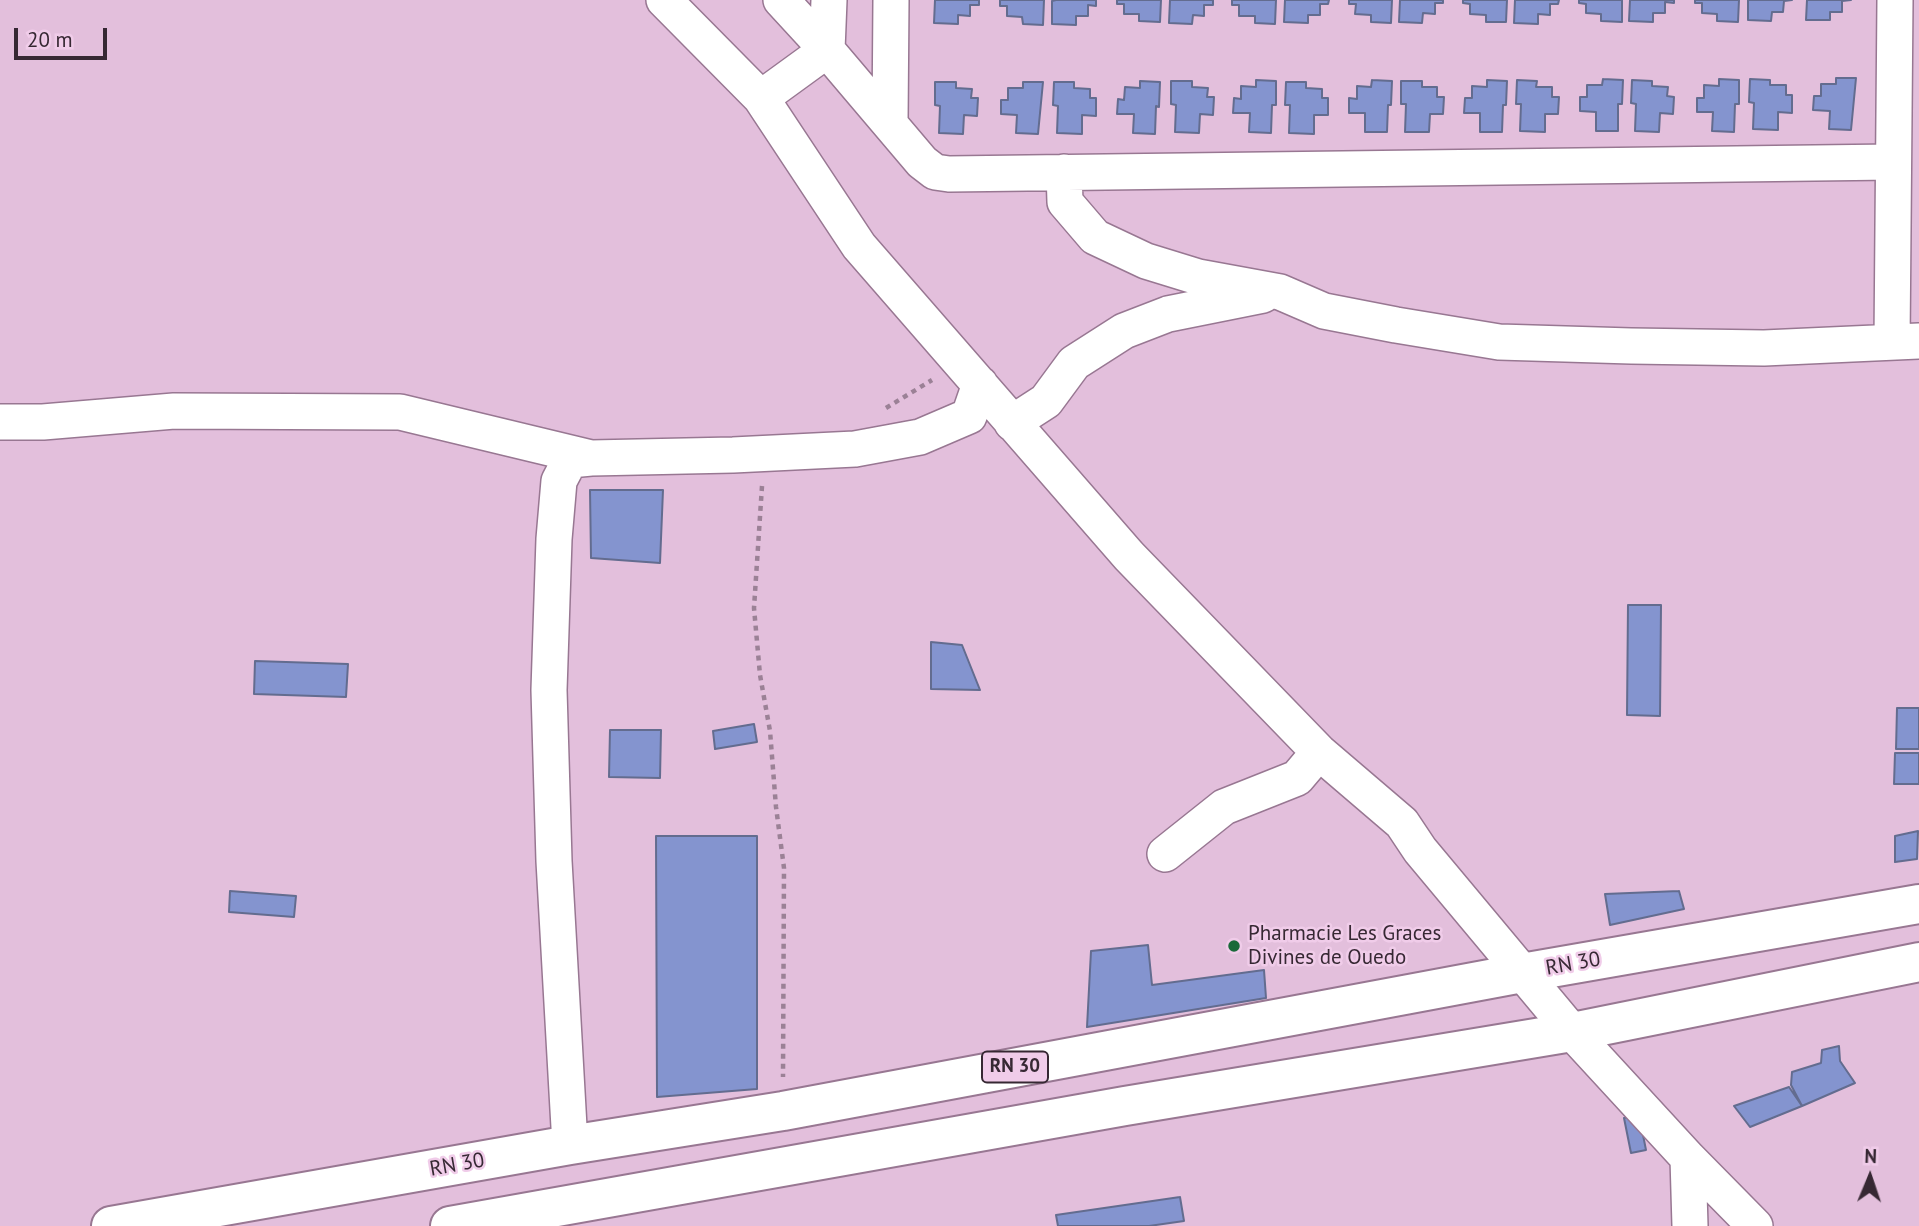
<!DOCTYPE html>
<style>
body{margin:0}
#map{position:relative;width:1919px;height:1226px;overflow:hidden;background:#e3bfdc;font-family:"PT Sans",sans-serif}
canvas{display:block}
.north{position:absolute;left:1835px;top:1142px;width:70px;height:70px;-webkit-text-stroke:5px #f0cce9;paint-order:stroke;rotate:2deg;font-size:19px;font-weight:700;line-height:28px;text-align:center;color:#362833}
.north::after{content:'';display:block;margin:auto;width:24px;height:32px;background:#362833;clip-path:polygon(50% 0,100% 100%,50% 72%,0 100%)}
.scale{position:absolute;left:14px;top:28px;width:93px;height:32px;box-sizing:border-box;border:4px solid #362833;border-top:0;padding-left:9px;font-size:21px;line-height:24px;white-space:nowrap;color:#362833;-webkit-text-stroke:5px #f0cce9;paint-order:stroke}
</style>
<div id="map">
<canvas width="1919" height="1226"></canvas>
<div class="north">N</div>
<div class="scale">20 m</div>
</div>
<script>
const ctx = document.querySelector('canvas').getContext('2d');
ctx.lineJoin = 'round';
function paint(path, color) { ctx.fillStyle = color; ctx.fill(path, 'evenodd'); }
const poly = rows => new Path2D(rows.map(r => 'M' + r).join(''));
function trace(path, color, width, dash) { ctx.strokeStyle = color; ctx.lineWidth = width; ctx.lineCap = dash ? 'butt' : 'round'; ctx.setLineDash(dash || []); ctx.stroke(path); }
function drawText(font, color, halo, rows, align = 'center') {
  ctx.font = font + ' "PT Sans",sans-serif'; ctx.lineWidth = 5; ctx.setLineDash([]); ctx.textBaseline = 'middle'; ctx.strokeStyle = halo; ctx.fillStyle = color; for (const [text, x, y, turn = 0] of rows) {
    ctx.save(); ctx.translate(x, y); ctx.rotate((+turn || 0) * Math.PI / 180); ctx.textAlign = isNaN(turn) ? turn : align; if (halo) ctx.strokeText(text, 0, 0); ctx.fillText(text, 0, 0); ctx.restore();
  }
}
const building = poly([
 [935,0,979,0,979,5,970,5,970,16,958,15,958,24,934,23,935,0],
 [1000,0,1044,0,1043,25,1023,24,1022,17,1007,16,1007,6,1000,6,1000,0],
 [1056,0,1096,0,1096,6,1088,5,1088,16,1076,16,1076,25,1052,24,1052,1,1056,0],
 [1117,0,1161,0,1160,22,1139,21,1139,14,1124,14,1124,4,1117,4,1117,0],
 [1170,0,1213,0,1213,5,1204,5,1204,16,1193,15,1192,24,1169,23,1170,0],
 [1232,0,1276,0,1275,24,1255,23,1255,16,1239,16,1239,5,1232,5,1232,0],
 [1285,0,1329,0,1328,4,1320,4,1320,15,1308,15,1308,23,1284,22,1285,0],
 [1349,0,1392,0,1391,23,1371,22,1371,15,1355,14,1356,4,1349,4,1349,0],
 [1400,0,1443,0,1443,3,1435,3,1435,14,1423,13,1422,23,1399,22,1400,0],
 [1463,0,1507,0,1506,22,1486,22,1486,15,1470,14,1470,4,1463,3,1463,0],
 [1515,0,1559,0,1558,4,1550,4,1550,15,1538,14,1538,24,1514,23,1515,0],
 [1579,0,1622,0,1622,22,1601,21,1601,14,1586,13,1586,4,1579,3,1579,0],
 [1630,0,1674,0,1674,3,1665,2,1665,13,1653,13,1653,22,1629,21,1630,0],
 [1695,0,1739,0,1738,22,1717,21,1717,14,1702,13,1702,3,1695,3,1695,0],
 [1748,0,1792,0,1784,1,1783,12,1772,12,1771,21,1748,20,1748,0],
 [1807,0,1851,0,1842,1,1842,12,1830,12,1830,20,1806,20,1807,0],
 [1836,78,1856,78,1851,130,1829,129,1830,111,1813,110,1814,96,1821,96,1821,84,1836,84,1836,78],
 [1603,79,1623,80,1622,104,1618,104,1618,131,1596,131,1596,112,1580,111,1580,97,1587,97,1587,85,1602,85,1603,79],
 [1719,79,1739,80,1739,104,1735,104,1734,132,1712,131,1713,112,1697,112,1697,98,1704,98,1704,85,1719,86,1719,79],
 [1750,79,1770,80,1770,85,1786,85,1786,95,1792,95,1792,113,1778,112,1778,130,1753,129,1754,103,1749,102,1750,79],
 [1256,80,1276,81,1276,105,1272,105,1271,133,1249,132,1250,113,1233,113,1234,98,1241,99,1241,86,1256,87,1256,80],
 [1372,80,1392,81,1391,105,1388,105,1387,132,1365,132,1365,113,1349,113,1349,98,1357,99,1357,86,1371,87,1372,80],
 [1487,80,1507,81,1506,105,1503,105,1502,132,1480,132,1480,113,1464,113,1465,98,1472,98,1472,86,1487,87,1487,80],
 [1517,80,1537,81,1536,87,1552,87,1552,97,1559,97,1558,114,1545,114,1545,132,1520,131,1521,104,1516,104,1517,80],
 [1632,80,1652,81,1652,86,1668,87,1667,96,1674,97,1673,114,1660,113,1659,132,1635,131,1636,104,1631,103,1632,80],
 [1140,81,1160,82,1159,107,1156,106,1155,134,1133,133,1134,114,1117,114,1118,99,1124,100,1125,87,1140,88,1140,81],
 [1171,81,1192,81,1192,87,1208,88,1207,97,1214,97,1213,115,1200,114,1199,133,1175,132,1176,105,1171,104,1171,81],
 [1401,81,1422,81,1422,87,1437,87,1437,97,1444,97,1443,114,1430,114,1429,132,1405,132,1406,104,1401,104,1401,81],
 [935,82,956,82,956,88,972,89,971,98,978,98,977,116,964,115,963,134,939,133,940,106,935,105,935,82],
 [1023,82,1043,82,1038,134,1016,133,1017,115,1001,114,1001,100,1008,100,1008,88,1023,88,1023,82],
 [1054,82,1074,82,1074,88,1090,89,1090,98,1096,98,1096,116,1082,115,1082,134,1057,133,1058,106,1053,105,1054,82],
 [1286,82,1306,82,1306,88,1322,89,1322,98,1328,98,1328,115,1314,115,1314,134,1289,133,1290,105,1285,105,1286,82],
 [590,490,663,490,660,563,591,558,590,490],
 [1628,605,1661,605,1660,716,1627,715,1628,605],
 [931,642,962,645,980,690,931,689,931,642],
 [255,661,348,664,346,697,254,694,255,661],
 [1897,708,1919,708,1919,749,1896,749,1897,708],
 [754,724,757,742,715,749,713,731,754,724],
 [610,730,661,730,660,778,609,777,610,730],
 [1895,753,1919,753,1919,784,1894,784,1895,753],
 [1918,831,1917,859,1895,862,1895,836,1918,831],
 [656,836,757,836,757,1089,657,1097,656,836],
 [230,891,296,896,294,917,229,912,230,891],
 [1679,891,1684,909,1610,925,1605,894,1679,891],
 [1148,945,1152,985,1264,970,1266,998,1087,1027,1091,951,1148,945],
 [1839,1046,1840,1061,1855,1083,1802,1106,1791,1085,1792,1072,1821,1063,1822,1050,1839,1046],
 [1789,1087,1802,1106,1750,1127,1734,1106,1789,1087],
 [1639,1115,1646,1150,1631,1153,1624,1118,1639,1115],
 [1180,1197,1184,1221,1149,1226,1058,1226,1056,1215,1180,1197]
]);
paint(building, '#8494cf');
trace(building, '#636c8f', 2);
const minor = poly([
 [664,0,761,98,859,246,1129,556,1319,752,1402,823,1420,850,1572,1032,1688,1158,1690,1226],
 [781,0,827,50,922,162,935,172,949,174,1893,162],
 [761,98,827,50,829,0],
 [890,122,891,0],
 [1064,172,1065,202,1095,237,1146,261,1198,277,1280,292,1324,311,1396,325,1499,342,1631,346,1764,348,1919,341],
 [1892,342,1895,0],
 [0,422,43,422,174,411,400,412,591,458,733,455,855,449,920,437,969,416,980,384],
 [1012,423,1046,401,1074,363,1124,331,1168,314,1263,295],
 [1165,854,1224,807,1297,778,1319,752],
 [570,1145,554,861,549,690,554,539,559,481,570,460,591,458],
 [1688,1158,1755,1226]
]);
const major = poly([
 [111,1226,570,1145,783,1111,1522,973,1919,904],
 [450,1226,1125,1106,1572,1032,1919,962]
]);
trace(minor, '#987792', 38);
trace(major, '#987792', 42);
trace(poly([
 [886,408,932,380],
 [762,486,754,608,760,675,770,731,776,807,784,868,783,1077]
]), '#9b8196', 4.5, [5, 5]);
trace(minor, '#fff', 35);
trace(major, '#fff', 38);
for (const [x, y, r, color] of [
 [1234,946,7,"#196939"]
]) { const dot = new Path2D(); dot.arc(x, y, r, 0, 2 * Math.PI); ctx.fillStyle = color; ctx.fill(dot); trace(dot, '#f0cce9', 2.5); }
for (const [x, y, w] of [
 [1015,1067,66]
]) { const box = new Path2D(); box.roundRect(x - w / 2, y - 15.5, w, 31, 5); ctx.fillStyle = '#f0cce9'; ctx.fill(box); trace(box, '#362833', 2); }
drawText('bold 19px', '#362833', null, [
 ["RN 30",1015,1067]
]);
drawText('21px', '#362833', '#f0cce9', [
 ["Pharmacie Les Graces",1248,934],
 ["Divines de Ouedo",1248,958]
], 'left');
drawText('21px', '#362833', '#f0cce9', [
 ["RN 30",1573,964,-10],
 ["RN 30",457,1165,-10]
]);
</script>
